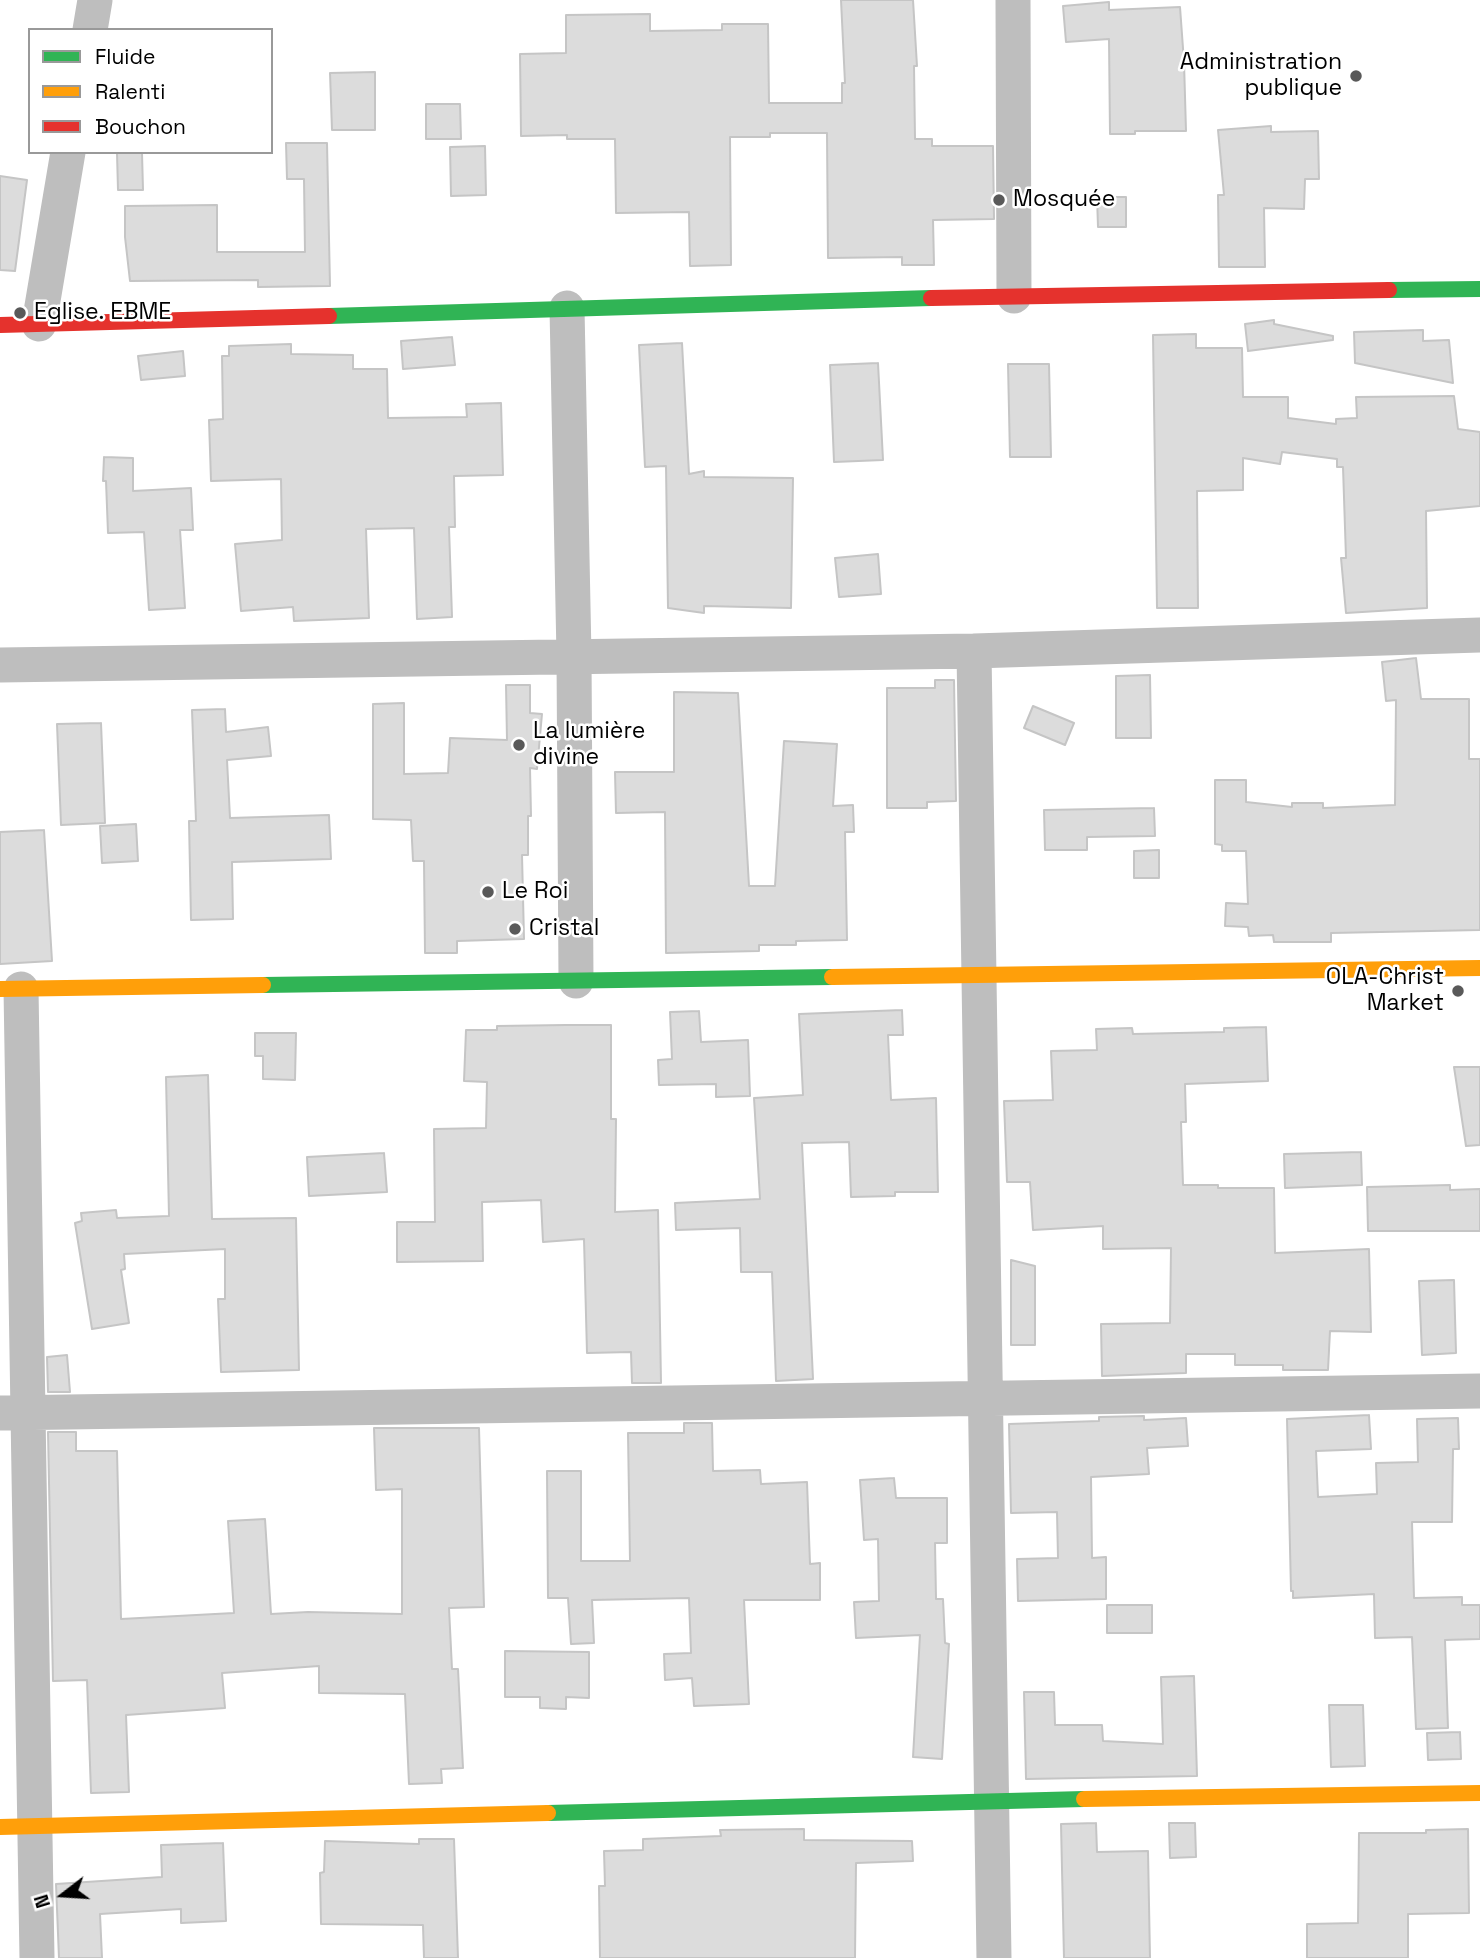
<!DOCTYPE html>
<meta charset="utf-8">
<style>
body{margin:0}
#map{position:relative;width:1480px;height:1958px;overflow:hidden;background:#fff;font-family:"Space Grotesk",sans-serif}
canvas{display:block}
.legend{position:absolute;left:28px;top:28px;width:245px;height:126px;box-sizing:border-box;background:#fff;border:2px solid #999;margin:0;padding:9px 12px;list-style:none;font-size:21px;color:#000}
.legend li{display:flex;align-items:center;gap:14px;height:35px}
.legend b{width:35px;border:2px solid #999}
.north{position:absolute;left:28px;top:1860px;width:70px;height:70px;-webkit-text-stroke:5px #fff;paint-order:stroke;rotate:253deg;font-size:19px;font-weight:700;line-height:28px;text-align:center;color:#000}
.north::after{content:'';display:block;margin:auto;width:24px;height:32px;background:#000;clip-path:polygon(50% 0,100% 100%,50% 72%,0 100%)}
</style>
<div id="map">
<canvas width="1480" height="1958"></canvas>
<ul class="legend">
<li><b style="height:9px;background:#30b455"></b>Fluide</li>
<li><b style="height:9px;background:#ff9f0a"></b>Ralenti</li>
<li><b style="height:9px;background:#e5322d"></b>Bouchon</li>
</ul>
<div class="north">N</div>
</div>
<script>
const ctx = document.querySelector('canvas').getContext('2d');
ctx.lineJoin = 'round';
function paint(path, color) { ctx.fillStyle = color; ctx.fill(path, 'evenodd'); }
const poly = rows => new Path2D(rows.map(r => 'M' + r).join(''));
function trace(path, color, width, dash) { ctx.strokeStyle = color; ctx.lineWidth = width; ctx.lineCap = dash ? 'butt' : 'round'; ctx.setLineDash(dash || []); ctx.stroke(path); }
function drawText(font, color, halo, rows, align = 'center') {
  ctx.font = font + ' "Space Grotesk",sans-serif'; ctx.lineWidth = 5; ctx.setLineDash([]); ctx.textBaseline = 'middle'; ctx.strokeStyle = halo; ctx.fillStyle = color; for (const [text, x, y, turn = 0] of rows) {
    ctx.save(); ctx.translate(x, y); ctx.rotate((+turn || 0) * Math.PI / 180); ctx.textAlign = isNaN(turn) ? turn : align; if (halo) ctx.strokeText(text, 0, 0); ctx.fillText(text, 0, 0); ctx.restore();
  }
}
const building = poly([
 [841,0,913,0,917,66,914,66,915,139,932,139,932,146,993,146,994,219,933,220,934,265,902,265,902,257,828,258,827,133,770,133,770,137,730,137,731,265,690,266,689,212,616,213,615,139,567,139,567,135,521,136,520,54,566,53,566,15,650,14,650,31,722,30,722,24,768,24,769,103,842,103,842,83,845,83,841,0],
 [1109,2,1109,10,1180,7,1184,62,1186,131,1135,131,1135,134,1110,134,1109,39,1066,42,1063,6,1109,2],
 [375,72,375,130,332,130,330,73,375,72],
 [426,104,460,104,461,139,426,139,426,104],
 [1271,126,1271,132,1318,131,1319,179,1305,179,1304,209,1264,208,1265,267,1219,267,1218,195,1224,195,1218,130,1271,126],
 [286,143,327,143,330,286,258,287,258,280,130,281,125,237,125,206,217,205,217,252,305,252,304,179,287,179,286,143],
 [485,146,486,195,451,196,450,147,485,146],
 [117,153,142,153,143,190,118,190,117,153],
 [0,176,27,180,15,271,0,270,0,176],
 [1097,197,1126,197,1126,227,1098,227,1097,197],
 [1274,320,1274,324,1333,336,1333,340,1248,351,1245,324,1274,320],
 [1423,330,1423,341,1449,340,1453,383,1355,363,1354,332,1423,330],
 [1196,334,1196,348,1242,348,1243,397,1288,397,1288,418,1336,424,1336,419,1357,418,1356,397,1454,396,1458,429,1480,432,1480,506,1426,511,1427,608,1346,613,1341,558,1346,558,1343,467,1337,467,1337,459,1282,452,1280,464,1243,458,1243,490,1197,491,1198,608,1157,608,1153,335,1196,334],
 [452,337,455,365,403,369,401,341,452,337],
 [682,343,689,474,704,471,704,477,793,478,791,608,704,606,704,613,668,608,666,466,645,467,639,345,682,343],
 [291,344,291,354,353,355,353,369,387,369,388,418,467,417,466,404,501,403,503,475,454,476,455,527,449,527,452,617,417,619,414,528,366,529,369,618,294,621,293,607,241,611,235,544,282,540,281,479,211,481,209,420,223,419,222,356,229,356,229,346,291,344],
 [183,351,185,376,141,380,138,356,183,351],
 [878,363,883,460,834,462,830,365,878,363],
 [1008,364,1049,364,1051,457,1010,457,1008,364],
 [104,457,133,458,133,491,191,488,193,530,180,530,185,608,149,610,144,532,108,533,106,481,103,481,104,457],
 [878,554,881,594,839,597,835,558,878,554],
 [1416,658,1421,699,1469,699,1469,759,1480,759,1480,930,1331,933,1331,942,1274,942,1273,935,1249,936,1248,927,1225,926,1226,903,1248,904,1246,851,1222,851,1222,845,1215,844,1215,780,1246,780,1246,802,1292,807,1292,803,1323,803,1323,808,1395,805,1396,700,1386,701,1382,662,1416,658],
 [1150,675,1151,738,1116,738,1116,676,1150,675],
 [935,680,954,680,956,801,927,802,927,808,887,808,887,688,935,688,935,680],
 [506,685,530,685,530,713,542,714,537,769,530,768,531,816,528,816,528,855,522,855,524,939,457,941,457,953,425,953,424,861,413,861,411,820,373,819,373,704,404,703,404,774,448,773,450,738,507,740,506,685],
 [674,692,738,693,749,886,775,886,784,741,837,744,833,806,853,805,854,832,845,832,847,940,796,941,796,945,759,945,759,951,666,953,665,812,616,813,615,772,674,772,674,692],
 [1033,706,1074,723,1065,745,1024,728,1033,706],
 [225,709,226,732,268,727,271,756,227,760,230,818,329,815,331,859,232,862,233,919,191,920,189,821,196,821,192,710,225,709],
 [101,723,105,823,61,825,57,724,101,723],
 [1154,808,1155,836,1087,837,1087,850,1045,850,1044,810,1154,808],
 [136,824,138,861,102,863,100,826,136,824],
 [44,830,52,961,0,964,0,832,44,830],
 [1159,850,1159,878,1134,878,1134,851,1159,850],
 [902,1010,903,1035,888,1035,891,1100,936,1098,938,1192,895,1192,895,1196,851,1197,849,1142,802,1143,813,1379,776,1381,772,1272,741,1272,740,1228,676,1230,675,1203,760,1199,754,1098,803,1095,799,1014,902,1010],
 [699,1011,701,1042,748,1040,750,1096,716,1097,716,1084,659,1085,658,1060,672,1059,670,1012,699,1011],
 [566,1025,611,1025,611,1119,616,1119,615,1212,658,1210,661,1383,632,1383,631,1352,587,1353,584,1239,543,1242,541,1200,482,1202,483,1261,397,1262,397,1222,435,1222,434,1129,486,1128,487,1082,464,1081,466,1030,497,1030,497,1026,566,1025],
 [1266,1027,1268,1081,1185,1084,1186,1122,1181,1122,1183,1185,1218,1185,1218,1188,1274,1188,1275,1253,1369,1249,1371,1332,1330,1331,1328,1370,1283,1370,1283,1365,1235,1365,1235,1354,1186,1354,1186,1373,1102,1376,1101,1324,1170,1323,1171,1248,1103,1249,1103,1226,1033,1230,1030,1182,1007,1182,1004,1101,1053,1100,1051,1051,1097,1050,1096,1029,1132,1028,1133,1034,1224,1032,1224,1028,1266,1027],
 [255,1033,296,1033,295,1080,263,1079,263,1056,255,1056,255,1033],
 [1454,1067,1480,1067,1480,1145,1466,1146,1454,1067],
 [208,1075,212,1219,296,1218,299,1370,221,1372,218,1299,225,1299,225,1249,124,1254,125,1269,121,1270,129,1323,92,1329,75,1223,82,1221,81,1213,116,1210,117,1218,169,1216,166,1077,208,1075],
 [1361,1152,1362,1185,1285,1188,1284,1154,1361,1152],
 [384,1153,387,1192,309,1196,307,1157,384,1153],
 [1450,1185,1450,1190,1480,1189,1480,1231,1368,1231,1367,1187,1450,1185],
 [1011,1260,1035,1266,1035,1345,1011,1345,1011,1260],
 [1454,1280,1456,1353,1422,1355,1419,1281,1454,1280],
 [67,1355,70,1392,48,1392,47,1357,67,1355],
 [1369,1415,1371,1449,1316,1451,1318,1497,1377,1494,1376,1463,1418,1462,1417,1419,1458,1418,1459,1449,1453,1449,1452,1522,1412,1522,1414,1598,1462,1597,1462,1605,1480,1605,1480,1639,1445,1640,1448,1728,1416,1729,1412,1637,1375,1638,1374,1594,1293,1598,1293,1591,1291,1591,1287,1419,1369,1415],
 [1144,1416,1144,1420,1186,1418,1188,1446,1147,1448,1149,1474,1091,1477,1092,1558,1106,1557,1106,1599,1018,1601,1017,1559,1058,1558,1057,1512,1011,1513,1009,1424,1099,1421,1099,1417,1144,1416],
 [684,1423,712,1423,713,1471,760,1470,761,1484,807,1482,810,1564,820,1563,820,1600,744,1600,749,1704,694,1706,692,1678,665,1680,664,1654,691,1653,689,1598,592,1600,594,1643,571,1644,568,1598,548,1598,547,1471,581,1471,581,1561,630,1561,628,1433,684,1433,684,1423],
 [374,1428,479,1428,484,1607,449,1608,452,1669,458,1669,463,1768,441,1769,442,1783,409,1784,405,1694,319,1693,319,1666,222,1673,225,1708,126,1715,129,1792,91,1793,87,1680,53,1681,48,1432,76,1432,76,1451,117,1451,121,1619,234,1613,228,1521,265,1519,271,1614,308,1612,402,1614,402,1489,376,1490,374,1428],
 [894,1478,896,1498,947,1498,947,1543,935,1543,936,1599,943,1599,945,1643,949,1644,942,1759,913,1757,920,1635,856,1638,854,1602,879,1601,878,1539,864,1540,860,1480,894,1478],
 [1107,1605,1152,1605,1152,1633,1107,1633,1107,1605],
 [505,1651,589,1652,589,1698,566,1697,566,1709,540,1708,540,1697,505,1697,505,1651],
 [1194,1676,1197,1776,1026,1779,1024,1692,1054,1692,1055,1725,1102,1725,1103,1741,1163,1744,1161,1677,1194,1676],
 [1329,1705,1363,1705,1365,1766,1331,1767,1329,1705],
 [1460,1732,1461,1759,1428,1760,1427,1733,1460,1732],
 [1096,1823,1097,1852,1148,1851,1150,1958,1064,1958,1061,1824,1096,1823],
 [1169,1823,1195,1823,1196,1857,1170,1858,1169,1823],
 [804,1829,804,1840,912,1841,913,1861,856,1863,855,1958,600,1958,599,1886,605,1886,604,1851,643,1850,643,1839,721,1836,720,1830,804,1829],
 [1468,1829,1469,1913,1408,1914,1408,1958,1307,1958,1307,1924,1358,1923,1359,1833,1426,1833,1426,1830,1468,1829],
 [419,1839,454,1839,458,1958,424,1958,423,1925,321,1924,320,1873,324,1872,325,1841,419,1844,419,1839],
 [223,1843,226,1921,181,1923,181,1909,100,1914,102,1958,59,1958,56,1884,162,1877,161,1845,223,1843]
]);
paint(building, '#dcdcdc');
trace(building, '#c5c5c5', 2);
trace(poly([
 [1013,0,1014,296],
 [90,30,95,0],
 [567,308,574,656,576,981],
 [39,324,68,152],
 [974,651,994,1958],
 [0,665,974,651,1480,635],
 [21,989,37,1958],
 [0,1413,1480,1391]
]), '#bebebe', 35);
trace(poly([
 [1389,290,1480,289],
 [329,316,931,298],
 [263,985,832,977],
 [548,1813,1084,1799]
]), '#30b455', 16);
trace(poly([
 [832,977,1480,968],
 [0,989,263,985],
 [1084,1799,1480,1793],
 [0,1827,548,1813]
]), '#ff9f0a', 16);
trace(poly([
 [931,298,1389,290],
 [0,325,329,316]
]), '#e5322d', 16);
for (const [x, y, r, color] of [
 [1356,76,7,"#595959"],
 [999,200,7,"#595959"],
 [20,313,7,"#595959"],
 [519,745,7,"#595959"],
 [488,892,7,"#595959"],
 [515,929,7,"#595959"],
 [1458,991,7,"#595959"]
]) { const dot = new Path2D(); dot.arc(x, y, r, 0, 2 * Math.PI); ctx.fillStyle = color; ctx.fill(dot); trace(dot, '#fff', 2.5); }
drawText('23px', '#000', '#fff', [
 ["Administration",1342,63,"right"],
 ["publique",1342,89,"right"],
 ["Mosquée",1013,200],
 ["Eglise. EBME",34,313],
 ["La lumière",533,732],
 ["divine",533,758],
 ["Le Roi",502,892],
 ["Cristal",529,929],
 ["OLA-Christ",1444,978,"right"],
 ["Market",1444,1004,"right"]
], 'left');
</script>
